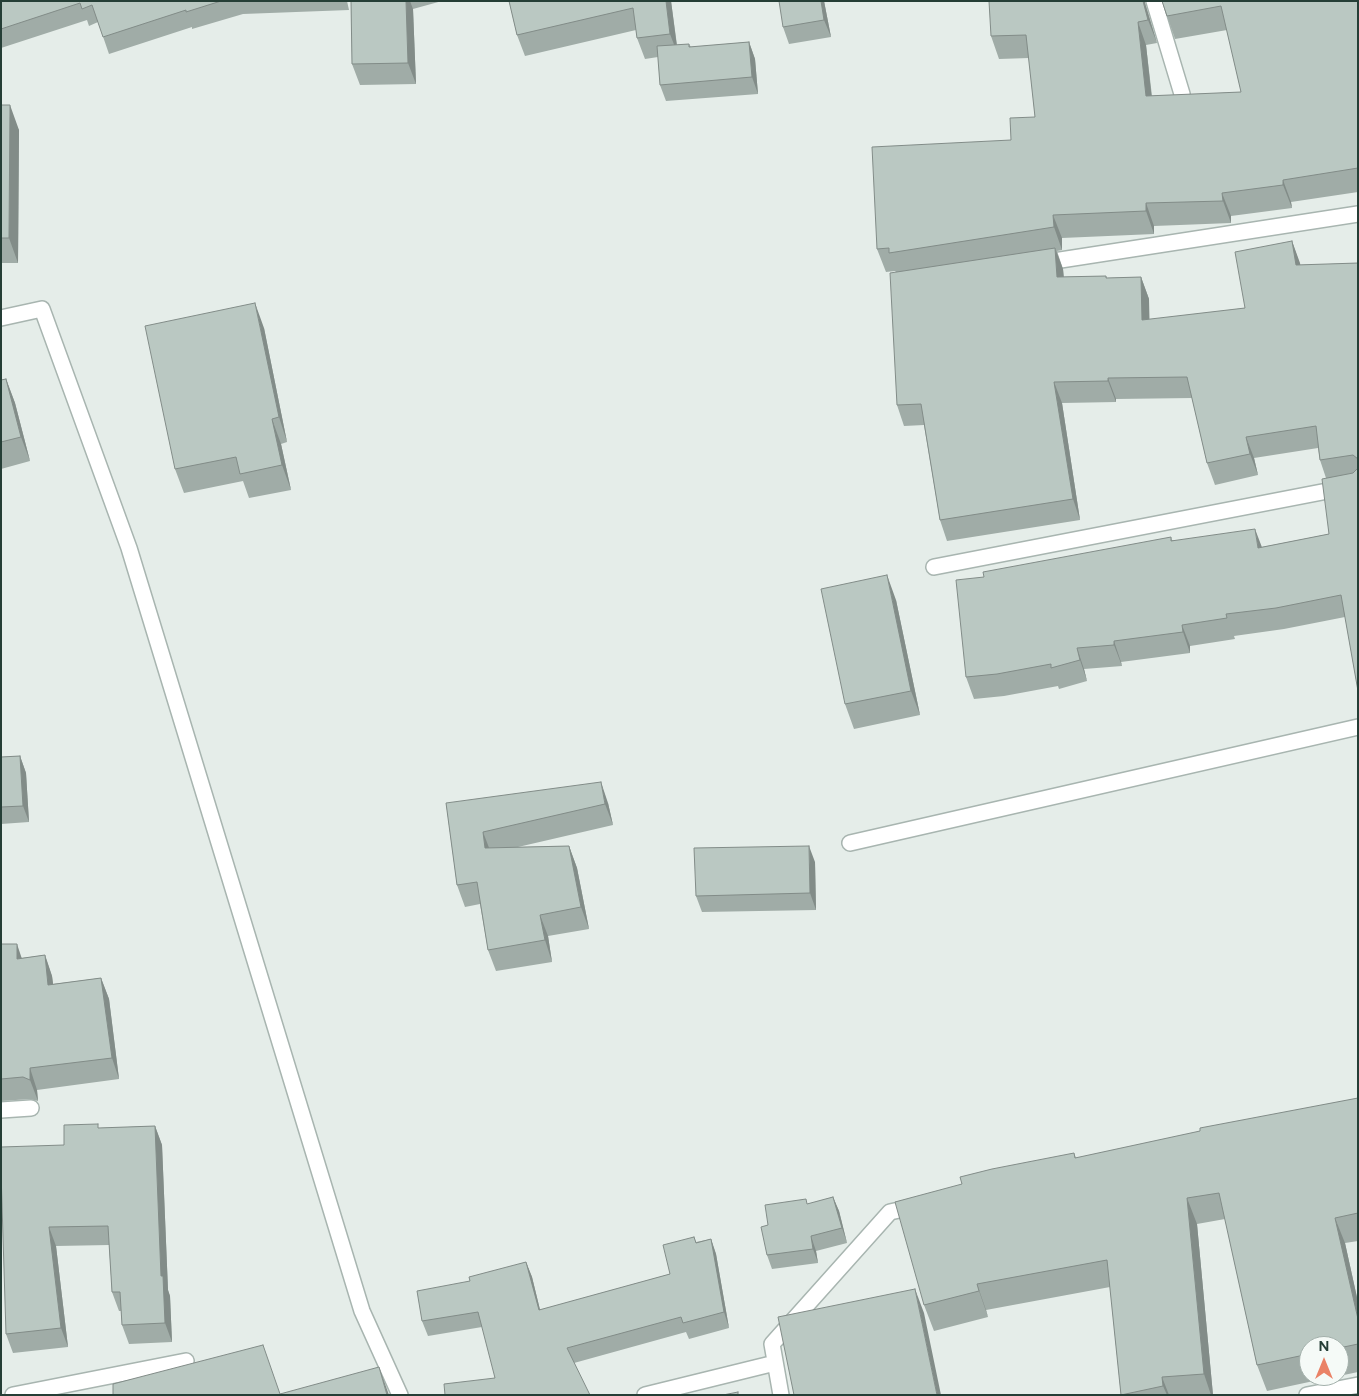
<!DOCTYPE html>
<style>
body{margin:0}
#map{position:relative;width:1359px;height:1396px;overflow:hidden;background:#e5ede9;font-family:Figtree,sans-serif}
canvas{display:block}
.frame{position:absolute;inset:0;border:2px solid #253e36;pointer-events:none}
.north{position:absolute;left:1299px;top:1336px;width:50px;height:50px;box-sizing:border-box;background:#f5faf7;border:1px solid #a2afaa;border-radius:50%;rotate:0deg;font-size:14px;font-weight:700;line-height:20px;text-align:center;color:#253e36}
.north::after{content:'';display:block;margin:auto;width:18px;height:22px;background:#ea8266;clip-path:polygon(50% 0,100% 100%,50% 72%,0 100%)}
</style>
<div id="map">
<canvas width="1359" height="1396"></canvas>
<div class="frame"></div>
<div class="north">N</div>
</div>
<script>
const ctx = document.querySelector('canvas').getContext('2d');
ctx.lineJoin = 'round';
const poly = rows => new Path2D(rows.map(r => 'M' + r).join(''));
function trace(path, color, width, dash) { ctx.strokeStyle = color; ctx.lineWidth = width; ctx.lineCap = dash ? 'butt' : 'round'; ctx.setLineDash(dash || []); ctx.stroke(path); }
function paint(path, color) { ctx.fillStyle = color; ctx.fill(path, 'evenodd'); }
const minor = poly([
 [1154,1,1182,94],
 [1041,263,1358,214],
 [1,318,42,309,129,548,362,1311,400,1395],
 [934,567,1358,485],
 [850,843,1358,727],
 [1,1110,31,1108],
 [13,1395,186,1361],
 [645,1395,775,1363],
 [781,1395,772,1344,890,1212,917,1206],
 [1307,1395,1358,1385]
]);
trace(minor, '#a8b5b0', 18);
trace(minor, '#fff', 15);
paint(poly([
 [1,1,347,1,349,10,243,14,192,29,192,27,109,54,98,22,89,26,87,20,1,48],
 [351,1,442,1,413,9,416,84,360,85,352,64],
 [509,1,671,1,677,45,689,44,691,47,749,42,755,59,758,94,666,101,660,85,658,57,645,59,637,38,636,30,525,56,517,35],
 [824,1,831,37,789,44,783,27],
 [1162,1,1358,1,1358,192,1291,202,1292,208,1231,216,1231,223,1154,226,1154,234,1062,238,1062,250,1057,251,1063,269,1064,277,1106,276,1107,278,1141,277,1149,299,1149,320,1245,308,1292,241,1300,265,1358,263,1358,691,1345,617,1284,629,1234,636,1235,639,1190,646,1190,653,1121,662,1122,666,1084,669,1087,681,1059,689,1058,686,1004,696,974,699,966,677,984,577,1171,537,1172,540,1262,547,1329,534,1326,478,1320,460,1318,448,1254,458,1258,475,1215,485,1207,463,1192,398,1116,399,1116,402,1062,403,1080,520,947,541,940,520,924,425,904,426,897,405,896,272,895,271,886,272,877,249,1011,140,1035,117,1029,58,999,59,991,36,1145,3,1157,43,1146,45,1152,96,1241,92,1227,30,1175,39],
 [1,105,19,130,18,263,1,263],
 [264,328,287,442,281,444,291,490,249,498,243,481,184,493,175,469],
 [6,379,15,403,30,461,1,469,1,380],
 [896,600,920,715,854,729,845,704],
 [20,756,26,773,29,822,1,824,1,757],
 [446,803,608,803,613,825,518,847,569,846,577,868,589,929,548,936,552,962,496,971,488,950,480,904,465,907,457,885],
 [815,862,816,910,702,912,696,896],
 [1,944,22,958,45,955,52,976,53,984,101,978,109,999,119,1079,37,1090,38,1101,30,1099,1,1101],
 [1358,1098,1358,1241,1345,1243,1358,1302,1358,1372,1339,1376,1339,1346,1309,1346,1309,1376,1337,1376,1267,1391,1257,1365,1225,1219,1197,1224,1213,1395,1121,1395,1110,1287,986,1310,988,1317,934,1331,924,1305,962,1184,1074,1153,1076,1158],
 [155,1126,162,1145,168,1290,170,1296,172,1342,129,1344,122,1325,121,1311,119,1311,112,1292,109,1245,56,1246,68,1347,13,1353,6,1334,64,1145,100,1128],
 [833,1197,839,1211,847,1243,816,1251,818,1263,772,1269,767,1255,768,1225,808,1204],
 [694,1237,696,1242,711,1239,716,1254,729,1328,689,1339,686,1332,574,1363,482,1327,428,1336,422,1321,470,1281,526,1262,532,1277,540,1310,670,1274]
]), '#a0aca7');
paint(poly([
 [406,1,410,1,413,9,416,84,408,63],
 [666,1,671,1,678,55,670,34],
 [821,1,824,1,831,37,824,20],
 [1143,1,1145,1,1145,3,1157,43,1148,20],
 [1138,22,1146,45,1154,119,1146,96],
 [749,42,755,59,758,94,752,77],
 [10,105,19,130,18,263,9,238],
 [1283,180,1291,202,1292,208,1283,185],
 [1222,193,1231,216,1231,223,1223,201],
 [1146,203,1154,226,1154,234,1146,211],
 [1053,215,1062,238,1062,250,1054,227],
 [1292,241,1300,263,1304,287,1296,265],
 [1055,248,1063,269,1065,298,1057,277],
 [1141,277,1149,299,1150,342,1142,320],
 [255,303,264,328,287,442,279,417],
 [1108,378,1116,399,1116,402,1108,381],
 [6,379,15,403,30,461,21,437],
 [1054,382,1062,403,1080,520,1073,499],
 [272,419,281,444,291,490,282,465],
 [1246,437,1254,458,1258,475,1250,454],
 [1255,529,1263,550,1258,548],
 [887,575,896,600,920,715,911,691],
 [1182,625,1190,646,1190,653,1183,632],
 [1114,641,1121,662,1122,666,1114,645],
 [1077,648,1084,669,1087,681,1080,660],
 [20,756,26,773,29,822,23,806],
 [601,782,608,803,613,825,605,804],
 [483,832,491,853,485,848],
 [569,846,577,868,589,929,581,907],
 [809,846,815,862,816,910,810,893],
 [540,915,548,936,552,962,545,940],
 [17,944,24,965,17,959],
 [45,955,52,976,56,1006,48,985],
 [101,978,109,999,119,1079,112,1058],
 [30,1068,37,1090,38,1101,30,1080],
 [155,1126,162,1145,168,1290,170,1296,172,1342,165,1323,161,1276],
 [833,1197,839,1211,847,1243,842,1228],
 [1187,1198,1197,1224,1213,1395,1211,1395,1204,1374],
 [1335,1218,1345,1243,1358,1302,1358,1319],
 [49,1227,56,1246,68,1347,61,1328],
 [811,1236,816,1251,818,1263,813,1249],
 [711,1239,716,1254,729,1328,724,1312],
 [526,1262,532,1277,544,1326,539,1310],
 [977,1284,986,1310,988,1317,979,1291],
 [915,1289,924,1313,941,1395,937,1395],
 [379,1367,389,1395,387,1395],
 [1162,1377,1169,1395,1167,1395,1163,1386]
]), '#828c88');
const building = poly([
 [1,1,221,1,186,12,186,10,103,37,92,5,82,9,80,3,1,29,1,1],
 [351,1,406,1,408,63,352,64,351,1],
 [509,1,666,1,670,34,637,38,633,8,517,35,509,1],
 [779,1,821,1,824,20,783,27,779,1],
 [989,1,1143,1,1148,20,1138,22,1146,96,1241,92,1221,6,1167,16,1162,1,1358,1,1358,168,1283,180,1283,185,1222,193,1223,201,1146,203,1146,211,1053,215,1054,227,889,253,889,248,877,249,872,147,1011,140,1010,118,1035,117,1026,35,991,36,989,1],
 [749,42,752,77,660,85,657,46,689,44,689,47,749,42],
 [1,105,10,105,9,238,1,238,1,105],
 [1292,241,1296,265,1358,263,1358,459,1353,455,1320,460,1316,426,1246,437,1250,454,1207,463,1187,377,1108,378,1108,381,1054,382,1073,499,940,520,921,404,897,405,890,273,1055,248,1057,277,1106,276,1106,278,1141,277,1142,320,1245,308,1235,252,1292,241],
 [255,303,279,417,272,419,282,465,240,474,236,457,175,469,145,326,255,303],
 [6,379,21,437,1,442,1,380,6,379],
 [1358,468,1358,691,1341,595,1276,608,1226,614,1227,618,1182,625,1183,632,1114,641,1114,645,1077,648,1080,660,1051,668,1051,664,997,674,966,677,956,580,984,577,983,572,1171,537,1171,541,1255,529,1258,548,1329,534,1322,479,1353,473,1358,468],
 [887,575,911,691,845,704,821,589,887,575],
 [20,756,23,806,1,807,1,757,20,756],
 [601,782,605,804,483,832,485,848,569,846,581,907,540,915,545,940,488,950,477,882,457,885,446,803,601,782],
 [809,846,810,893,696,896,694,848,809,846],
 [1,944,17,944,17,959,45,955,48,985,101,978,112,1058,30,1068,30,1080,23,1077,1,1079,1,944],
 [1358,1098,1358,1213,1335,1218,1358,1319,1358,1344,1339,1348,1339,1346,1309,1346,1309,1354,1257,1365,1219,1193,1187,1198,1204,1374,1162,1377,1163,1386,1121,1395,1107,1260,977,1284,979,1291,924,1305,895,1202,962,1184,960,1177,992,1169,1074,1153,1075,1158,1200,1131,1200,1128,1358,1098],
 [98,1124,98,1128,155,1126,161,1276,163,1276,165,1323,122,1325,120,1292,112,1292,108,1226,49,1227,61,1328,6,1334,1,1172,1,1147,64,1145,64,1125,98,1124],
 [833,1197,842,1228,811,1236,813,1249,767,1255,761,1227,768,1225,765,1205,806,1199,807,1204,833,1197],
 [694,1237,696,1243,711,1239,724,1312,683,1323,681,1317,567,1348,590,1395,445,1395,444,1384,495,1378,478,1312,422,1321,417,1291,470,1281,469,1277,526,1262,539,1310,670,1274,663,1245,694,1237],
 [915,1289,937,1395,794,1395,778,1317,915,1289],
 [263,1345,280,1394,379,1367,387,1395,113,1395,113,1384,263,1345],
 [738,1392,738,1395,723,1395,738,1392]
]);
paint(building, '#bac8c2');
trace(building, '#828c88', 1);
</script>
